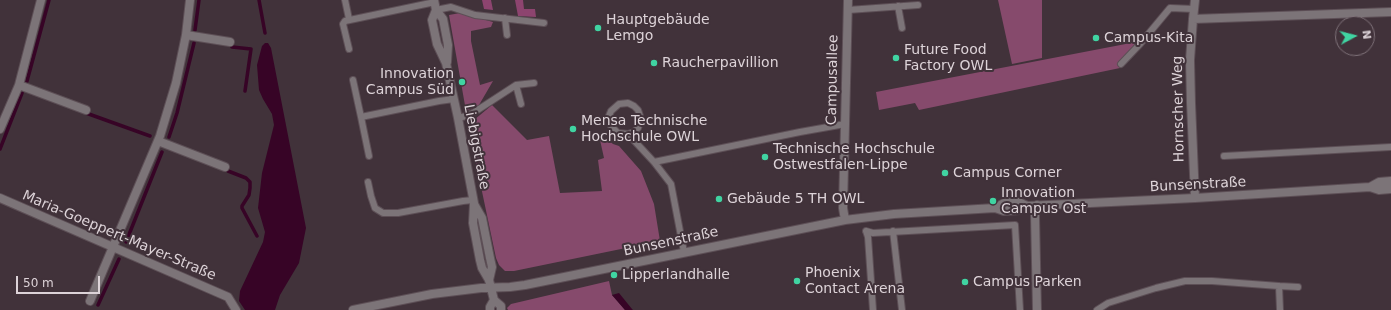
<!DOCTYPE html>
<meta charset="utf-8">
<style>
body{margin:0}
#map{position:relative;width:1391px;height:310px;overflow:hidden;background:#41323a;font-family:"DejaVu Sans",sans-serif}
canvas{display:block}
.north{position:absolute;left:1335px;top:16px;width:40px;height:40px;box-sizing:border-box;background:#41323a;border:1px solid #7f7279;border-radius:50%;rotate:83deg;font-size:11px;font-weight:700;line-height:16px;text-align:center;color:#ddd3d8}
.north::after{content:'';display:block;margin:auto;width:14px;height:18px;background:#40d4a2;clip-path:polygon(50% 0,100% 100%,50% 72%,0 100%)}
.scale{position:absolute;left:16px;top:276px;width:84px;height:18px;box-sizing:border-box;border:2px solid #ddd3d8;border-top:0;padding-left:5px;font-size:12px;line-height:14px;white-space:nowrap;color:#ddd3d8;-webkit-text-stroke:3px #41323a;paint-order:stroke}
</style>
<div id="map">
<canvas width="1391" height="310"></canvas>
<div class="north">N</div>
<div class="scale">50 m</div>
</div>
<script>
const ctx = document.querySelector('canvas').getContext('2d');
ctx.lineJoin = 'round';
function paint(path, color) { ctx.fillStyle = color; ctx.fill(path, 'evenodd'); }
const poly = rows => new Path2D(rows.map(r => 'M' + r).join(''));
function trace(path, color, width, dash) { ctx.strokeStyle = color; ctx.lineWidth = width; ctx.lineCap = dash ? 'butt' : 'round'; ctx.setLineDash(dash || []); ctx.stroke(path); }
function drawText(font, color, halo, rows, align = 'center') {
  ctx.font = font + ' "DejaVu Sans",sans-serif'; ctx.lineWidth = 4; ctx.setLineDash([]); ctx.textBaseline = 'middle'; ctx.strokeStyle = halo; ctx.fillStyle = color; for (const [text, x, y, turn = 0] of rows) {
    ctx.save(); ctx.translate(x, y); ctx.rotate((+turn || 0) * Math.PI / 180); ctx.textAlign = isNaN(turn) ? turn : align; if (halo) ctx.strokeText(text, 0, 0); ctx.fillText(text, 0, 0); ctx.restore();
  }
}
paint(poly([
 [998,0,1042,0,1042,58,1012,64],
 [460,13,493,22,491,27,471,31,471,41,480,85,493,81,479,105,466,111,449,15],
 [1136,42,1120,68,919,110,915,103,879,110,876,92],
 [492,105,527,140,549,136,560,193,602,191,598,160,604,158,600,140,606,138,613,144,619,146,641,171,654,204,660,241,514,271,505,271,499,265,496,258,468,125],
 [609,281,612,295,625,310,508,310,507,308,511,304]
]), '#864a6c');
paint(poly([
 [482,0,491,0,493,10,484,9],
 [515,0,523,0,524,9,535,9,536,17,518,16]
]), '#8d446f');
paint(poly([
 [265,43,268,43,271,48,306,228,299,263,280,295,275,310,245,310,239,301,240,291,263,242,265,232,258,208,262,173,274,125,272,114,263,99,259,90,257,65,262,46],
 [619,293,632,309,633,310,625,310,612,295]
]), '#370426');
trace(poly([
 [259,0,265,33],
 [195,30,199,0],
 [232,47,251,49,245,91],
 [27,81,49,0],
 [86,113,150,136],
 [169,137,177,113,194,43],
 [0,149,22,93],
 [228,171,246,178,250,182,250,188,249,195,242,206,242,208,257,236],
 [126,242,162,152],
 [98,305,119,259]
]), '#370426', 3.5);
const service = poly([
 [345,0,349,19],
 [898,6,902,28],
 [436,10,451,7,475,15,544,23],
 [848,10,918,5],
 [505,18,507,35],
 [349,49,343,24,345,21,435,2],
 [1121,64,1140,44,1170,8,1194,9],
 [353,80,361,117,439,101,454,99],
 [516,85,521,104],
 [361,117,369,156],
 [458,118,466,116,473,113,516,85,534,83],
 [628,134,634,132,638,128,640,122,640,116,638,110,634,106,628,103,619,104,611,111,609,116,611,126,618,133,628,134,654,162,671,184,684,252],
 [1224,156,1391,147],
 [654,162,800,132,845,124],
 [368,182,371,196,375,208,383,213,398,213,463,201,473,200],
 [866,231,873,233,1015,225,1020,310],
 [866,231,868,237,873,310],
 [893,231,902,310],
 [1097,310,1108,303,1156,288,1185,281,1212,281,1279,286],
 [1280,310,1279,286,1298,287]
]);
const minor = poly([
 [434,0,436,10,443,19,448,45,447,62],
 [1195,0,1193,19,1391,12],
 [436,10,432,20,437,44,446,63,458,118,474,203,473,223,480,260,482,268,489,280,494,300,501,306,501,310],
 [1193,19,1190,60,1191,103,1195,198],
 [186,35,230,42],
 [19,85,86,110],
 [0,129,19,85,41,0],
 [158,141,225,167],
 [1370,187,1379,182,1391,181],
 [0,198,228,297,236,310],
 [474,204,482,218,490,258,492,267,489,280],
 [1037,205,1035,215,1037,310],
 [995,208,1004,203,1013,202,1019,202,1027,206,1195,198,1370,187,1379,190,1391,189],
 [845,220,843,208,848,0],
 [90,301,160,136,176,83,186,35,190,0],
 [353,310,432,294,481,288,510,287,525,285,845,220,894,214,995,208,1004,211,1020,210,1027,206],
 [490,310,490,307,494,300]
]);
trace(service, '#5d4f56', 8);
trace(minor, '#5d4f56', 10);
trace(service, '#7c7478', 6);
trace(minor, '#7c7478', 8);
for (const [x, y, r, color] of [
 [598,28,4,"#40d4a2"],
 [1096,38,4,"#40d4a2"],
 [896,58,4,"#40d4a2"],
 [654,63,4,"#40d4a2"],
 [462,82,4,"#40d4a2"],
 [573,129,4,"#40d4a2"],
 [765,157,4,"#40d4a2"],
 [945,173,4,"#40d4a2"],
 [719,199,4,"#40d4a2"],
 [993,201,4,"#40d4a2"],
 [614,275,4,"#40d4a2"],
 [797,281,4,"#40d4a2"],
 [965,282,4,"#40d4a2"]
]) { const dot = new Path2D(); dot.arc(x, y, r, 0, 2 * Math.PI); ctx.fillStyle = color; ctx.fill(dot); trace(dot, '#41323a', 1.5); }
drawText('14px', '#ddd3d8', '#41323a', [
 ["Hauptgebäude",606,20],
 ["Lemgo",606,36],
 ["Campus-Kita",1104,38],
 ["Future Food",904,50],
 ["Factory OWL",904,66],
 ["Raucherpavillion",662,63],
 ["Innovation",454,74,"right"],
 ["Campus Süd",454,90,"right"],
 ["Mensa Technische",581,121],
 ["Hochschule OWL",581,137],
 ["Technische Hochschule",773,149],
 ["Ostwestfalen-Lippe",773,165],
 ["Campus Corner",953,173],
 ["Innovation",1001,193],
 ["Campus Ost",1001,209],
 ["Gebäude 5 TH OWL",727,199],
 ["Phoenix",805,273],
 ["Contact Arena",805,289],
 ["Lipperlandhalle",622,275],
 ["Campus Parken",973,282]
], 'left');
drawText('14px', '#ddd3d8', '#41323a', [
 ["Campusallee",833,80,-89],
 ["Hornscher Weg",1179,109,-91],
 ["Liebigstraße",476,147,79],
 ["Bunsenstraße",1198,185,-3],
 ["Maria-Goeppert-Mayer-Straße",119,236,23],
 ["Bunsenstraße",671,242,-12]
]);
</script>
